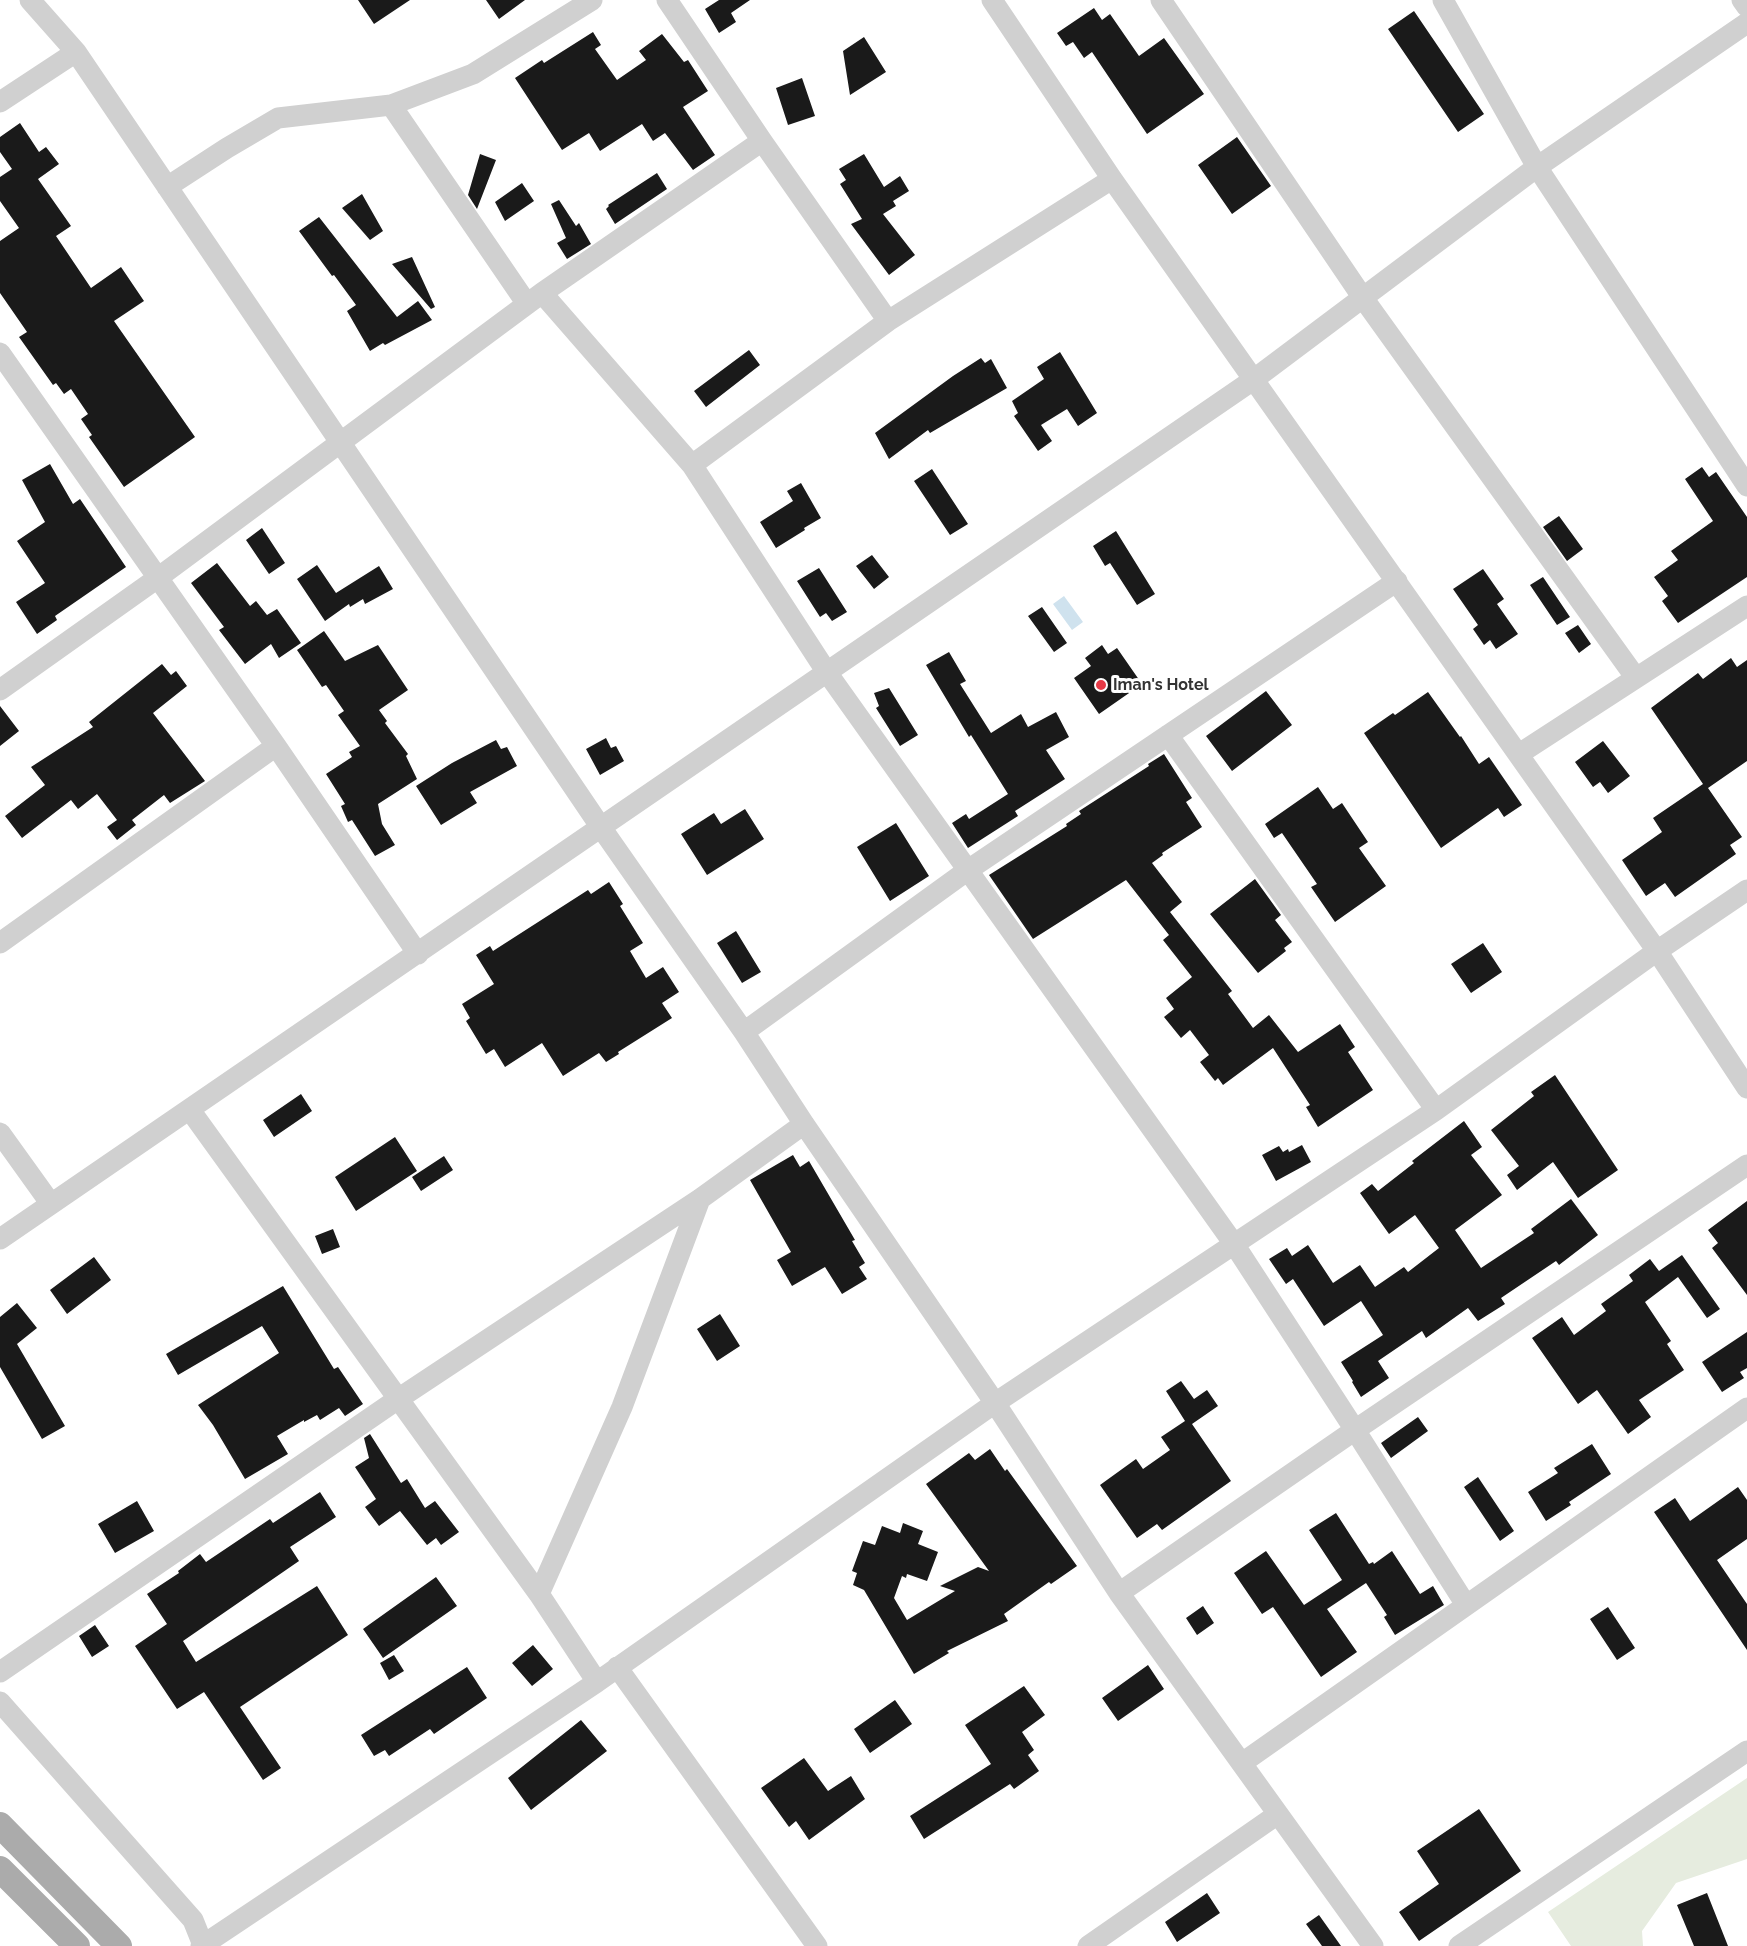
<!DOCTYPE html>
<style>
body{margin:0}
canvas{display:block;background:#fff}
</style>
<canvas width="1747" height="1946"></canvas>
<script>
const ctx = document.querySelector('canvas').getContext('2d');
ctx.lineJoin = 'round';
function paint(path, color) { ctx.fillStyle = color; ctx.fill(path, 'evenodd'); }
const poly = rows => new Path2D(rows.map(r => 'M' + r).join(''));
function trace(path, color, width, dash) { ctx.strokeStyle = color; ctx.lineWidth = width; ctx.lineCap = dash ? 'butt' : 'round'; ctx.setLineDash(dash || []); ctx.stroke(path); }
function drawText(font, color, halo, rows, align = 'center') {
  ctx.font = font + ' Raleway,sans-serif'; ctx.lineWidth = 6; ctx.setLineDash([]); ctx.textBaseline = 'middle'; ctx.strokeStyle = halo; ctx.fillStyle = color; for (const [text, x, y, turn = 0] of rows) {
    ctx.save(); ctx.translate(x, y); ctx.rotate((+turn || 0) * Math.PI / 180); ctx.textAlign = isNaN(turn) ? turn : align; if (halo) ctx.strokeText(text, 0, 0); ctx.fillText(text, 0, 0); ctx.restore();
  }
}
paint(poly([
 [1747,1778,1747,1859,1676,1883,1642,1931,1643,1946,1571,1946,1548,1912]
]), '#e6ecdf');
paint(poly([
 [1064,596,1083,622,1072,630,1053,604]
]), '#cfe2ee');
paint(poly([
 [358,0,410,0,374,24],
 [486,0,525,0,499,19],
 [719,0,750,0,731,13,736,22,719,33,705,9],
 [1094,8,1102,20,1110,14,1139,56,1164,38,1204,94,1147,134,1092,52,1084,58,1073,42,1066,46,1057,33],
 [1414,11,1484,114,1458,132,1388,29],
 [593,32,601,45,595,49,617,80,646,60,639,51,662,34,684,62,688,60,708,91,683,107,715,155,693,170,665,133,653,141,642,124,600,151,589,133,562,150,515,78,542,60,544,63],
 [864,37,886,72,850,95,843,51],
 [802,78,815,116,788,125,776,88],
 [20,123,39,152,46,147,59,164,38,179,71,226,56,236,91,288,121,267,144,301,114,321,195,437,124,487,89,437,92,435,81,419,88,414,71,389,64,394,56,383,53,385,19,337,27,332,0,293,0,241,19,228,0,201,0,177,12,169,0,152,0,137],
 [1237,137,1271,186,1232,214,1198,165],
 [480,154,496,160,477,209,468,195],
 [864,154,884,187,900,176,909,191,893,201,896,206,883,214,915,255,889,275,851,224,862,219,840,184,846,180,839,169],
 [657,173,667,189,615,224,606,209,609,206,608,205],
 [522,183,534,201,505,221,495,202],
 [362,194,383,231,370,240,342,208],
 [559,200,576,226,579,223,591,244,567,259,557,243,566,238,551,204],
 [319,217,397,317,418,301,432,320,385,345,383,343,370,351,347,311,356,305,334,275,332,276,299,231],
 [412,257,435,307,431,309,392,264],
 [749,350,760,365,706,407,694,391],
 [1060,352,1097,413,1078,426,1067,409,1041,425,1052,441,1038,451,1014,416,1018,413,1012,401,1044,379,1037,367],
 [981,358,985,363,991,359,1007,388,930,433,928,430,889,459,875,433,953,376],
 [50,464,73,504,80,499,126,567,55,616,57,620,37,634,16,602,45,583,17,541,45,522,22,480],
 [1702,467,1709,477,1716,472,1747,517,1747,577,1678,623,1662,601,1668,596,1654,577,1678,560,1671,551,1713,521,1685,479],
 [932,469,968,524,950,535,914,481],
 [801,483,821,518,804,528,805,530,776,548,760,522,793,501,787,491],
 [1559,516,1583,549,1567,561,1543,527],
 [262,528,285,563,269,574,246,540],
 [1116,531,1155,594,1137,605,1110,563,1105,566,1093,546],
 [872,555,889,577,874,589,856,566],
 [217,563,250,606,256,601,267,615,277,609,301,643,279,658,271,644,245,664,219,630,224,627,191,583],
 [317,565,336,593,379,566,393,589,365,604,363,599,350,607,349,604,325,621,297,579],
 [819,568,847,612,832,621,826,613,820,617,797,581],
 [1483,569,1504,599,1497,604,1518,634,1496,649,1490,640,1484,645,1473,629,1478,625,1453,589],
 [1543,577,1570,617,1557,625,1530,585],
 [1042,607,1067,643,1054,652,1028,616],
 [1578,625,1591,644,1579,653,1565,633],
 [324,631,345,661,378,645,408,690,379,710,387,721,385,723,408,754,406,756,417,779,378,804,382,824,395,845,375,856,352,820,348,822,341,806,345,804,326,774,352,757,349,752,360,746,338,715,344,711,326,685,322,687,297,650],
 [1102,645,1108,654,1117,648,1142,684,1099,714,1074,678,1091,666,1085,658],
 [949,652,966,681,960,684,991,733,1021,714,1028,727,1056,712,1069,737,1046,750,1065,779,1015,811,1018,816,968,848,952,823,966,814,969,819,1008,794,971,735,969,737,926,665],
 [1731,658,1737,667,1747,660,1747,761,1708,788,1742,837,1730,845,1736,854,1675,897,1665,883,1646,896,1622,860,1662,832,1653,818,1703,784,1651,708,1698,673,1703,679],
 [162,664,171,675,176,671,187,686,153,713,205,781,170,803,164,795,132,820,136,825,117,840,107,827,117,820,97,794,78,809,71,800,22,838,5,816,45,785,31,767,93,727,89,722],
 [889,688,918,735,900,746,876,708,879,706,874,693],
 [1266,691,1292,725,1232,771,1206,736],
 [1428,692,1460,737,1461,736,1479,764,1489,757,1522,805,1504,817,1498,808,1441,848,1364,733,1393,713,1395,715],
 [0,706,19,731,0,746],
 [606,738,611,748,616,746,624,761,600,775,586,749],
 [496,740,501,749,507,747,517,766,470,792,477,803,441,825,416,786,452,763],
 [1603,741,1630,776,1608,793,1600,782,1593,787,1575,762],
 [1164,754,1192,798,1186,802,1202,827,1162,853,1163,855,1152,863,1182,902,1170,912,1232,991,1228,994,1253,1028,1269,1015,1298,1052,1340,1024,1355,1047,1348,1052,1373,1090,1318,1127,1306,1107,1310,1105,1273,1048,1223,1085,1218,1078,1215,1081,1200,1062,1209,1055,1190,1030,1181,1038,1164,1017,1174,1009,1166,998,1192,977,1163,940,1169,935,1126,880,1033,939,989,875,1067,826,1066,824,1081,814,1079,811,1149,766,1148,764],
 [1318,787,1333,809,1342,803,1368,842,1359,848,1386,886,1335,922,1311,887,1317,884,1282,833,1274,838,1265,824],
 [745,809,764,839,707,875,681,834,714,813,721,824],
 [896,823,929,876,890,901,857,847],
 [1255,879,1281,915,1275,920,1292,942,1284,948,1286,951,1258,973,1210,914],
 [609,882,623,904,620,906,643,943,630,951,646,978,663,967,679,992,662,1003,672,1018,618,1052,619,1054,606,1062,599,1053,563,1076,542,1043,505,1067,494,1049,486,1054,466,1021,470,1018,462,1004,494,984,476,955,490,946,493,951,588,890,591,894],
 [736,931,761,972,742,983,717,943],
 [1483,943,1502,972,1471,993,1451,964],
 [1555,1075,1618,1170,1578,1198,1553,1162,1517,1190,1507,1175,1519,1166,1491,1130,1534,1096,1531,1092],
 [301,1094,312,1111,274,1137,263,1120],
 [1464,1121,1482,1147,1471,1155,1502,1195,1455,1230,1481,1268,1534,1233,1531,1229,1571,1199,1598,1235,1559,1265,1556,1261,1501,1298,1505,1304,1478,1321,1468,1308,1426,1338,1422,1331,1378,1361,1389,1378,1361,1397,1352,1382,1353,1381,1341,1362,1383,1335,1361,1301,1324,1326,1293,1279,1286,1284,1269,1259,1287,1248,1292,1256,1308,1245,1333,1283,1360,1265,1375,1287,1404,1267,1408,1272,1439,1248,1415,1215,1389,1234,1360,1193,1372,1184,1378,1191,1414,1163,1412,1161],
 [395,1137,417,1171,356,1211,335,1177],
 [1302,1145,1311,1162,1276,1181,1262,1155,1279,1146,1283,1152,1288,1149,1289,1152],
 [793,1155,800,1167,809,1161,855,1240,852,1241,865,1263,859,1267,867,1279,842,1294,825,1267,792,1286,777,1260,791,1252,750,1180],
 [444,1156,453,1170,421,1191,412,1177],
 [1747,1201,1747,1295,1712,1248,1718,1243,1708,1230],
 [333,1229,340,1247,322,1254,315,1236],
 [1682,1255,1720,1309,1707,1318,1678,1277,1645,1302,1671,1341,1667,1344,1684,1370,1639,1400,1651,1417,1628,1434,1597,1390,1578,1404,1532,1338,1562,1317,1574,1335,1606,1311,1601,1304,1633,1281,1629,1275,1650,1259,1659,1271],
 [94,1257,111,1280,67,1314,50,1290],
 [283,1286,334,1369,338,1367,363,1404,345,1416,339,1408,320,1420,317,1415,304,1422,304,1420,277,1436,288,1454,245,1479,213,1425,198,1405,279,1353,262,1326,178,1375,166,1354],
 [17,1303,37,1328,17,1344,65,1426,42,1439,0,1367,0,1317],
 [720,1314,740,1346,717,1361,697,1329],
 [1747,1332,1747,1368,1740,1372,1744,1378,1722,1392,1702,1362],
 [1181,1381,1194,1399,1207,1390,1218,1406,1192,1424,1231,1481,1162,1530,1157,1524,1137,1538,1100,1485,1136,1459,1143,1469,1170,1450,1161,1437,1185,1421,1166,1391],
 [1418,1417,1428,1431,1391,1458,1381,1443],
 [370,1434,401,1483,407,1479,425,1508,435,1501,459,1532,441,1545,436,1538,427,1545,400,1511,379,1526,365,1507,376,1499,355,1467,369,1458,364,1438],
 [1592,1444,1611,1474,1569,1502,1571,1505,1546,1521,1528,1492,1558,1473,1554,1468],
 [990,1449,1005,1471,1007,1469,1077,1566,1051,1584,1049,1582,1004,1614,1008,1621,947,1651,949,1653,914,1674,864,1590,853,1585,857,1573,852,1571,863,1541,875,1545,882,1526,900,1533,903,1523,923,1531,918,1544,938,1552,927,1581,907,1574,906,1578,902,1576,894,1598,907,1620,955,1591,940,1586,978,1567,989,1571,926,1484,969,1453,975,1460],
 [1478,1477,1514,1531,1500,1541,1464,1487],
 [1738,1487,1747,1500,1747,1539,1717,1560,1747,1604,1747,1650,1654,1512,1675,1498,1690,1521],
 [320,1492,336,1517,290,1547,299,1561,183,1641,196,1662,317,1586,348,1635,240,1707,281,1768,263,1780,204,1692,177,1709,135,1646,167,1624,147,1594,179,1573,178,1571,200,1554,206,1562,270,1519,273,1523],
 [137,1501,154,1531,115,1553,98,1524],
 [1336,1513,1369,1564,1373,1562,1374,1564,1392,1551,1420,1594,1433,1586,1444,1605,1395,1635,1384,1617,1387,1615,1366,1583,1327,1609,1357,1652,1321,1677,1273,1607,1262,1614,1234,1573,1266,1551,1304,1605,1342,1580,1309,1530],
 [436,1577,457,1606,383,1658,363,1629],
 [1203,1606,1214,1623,1197,1635,1186,1618],
 [1608,1607,1635,1648,1617,1660,1590,1619],
 [95,1625,109,1646,92,1657,79,1636],
 [533,1645,553,1669,532,1686,512,1663],
 [394,1655,404,1671,389,1680,380,1663],
 [1148,1665,1164,1689,1118,1721,1102,1698],
 [467,1667,487,1698,434,1734,430,1729,389,1756,385,1750,374,1756,361,1735],
 [1024,1686,1045,1715,1022,1732,1034,1750,1028,1755,1039,1771,1014,1789,1010,1784,924,1839,910,1816,991,1764,965,1725],
 [895,1700,912,1724,870,1753,854,1729],
 [581,1720,607,1751,531,1810,508,1778],
 [804,1758,828,1791,851,1776,865,1799,809,1840,796,1821,789,1827,761,1788],
 [1479,1809,1521,1871,1419,1941,1399,1912,1439,1884,1417,1851],
 [1207,1893,1220,1913,1177,1942,1165,1922],
 [1707,1893,1728,1946,1694,1946,1677,1905],
 [1319,1915,1341,1946,1322,1946,1306,1924]
]), '#1a1a1a');
trace(poly([
 [30,0,76,52,600,826,744,1032,804,1124,995,1403,1119,1593,1373,1946],
 [667,0,762,141,888,321],
 [992,0,1112,179,1657,951,1747,1088],
 [1161,0,1363,298,1636,678],
 [1443,0,1537,167,1747,486],
 [1742,0,1747,7],
 [0,102,76,52],
 [391,105,527,304],
 [167,187,227,148,278,118,391,105,473,74,592,0],
 [542,293,692,465,826,671,1234,1244,1355,1430,1466,1605],
 [0,353,276,746,418,954],
 [692,465,888,321,1112,179],
 [0,690,159,577,542,293,762,141],
 [1168,735,1436,1110],
 [1519,754,1747,606],
 [0,943,276,746],
 [744,1032,968,870,1397,581],
 [190,1110,539,1594,597,1682],
 [0,1133,51,1204],
 [0,1239,1253,380,1537,167,1747,23],
 [1119,1593,1355,1430,1747,1165],
 [539,1594,622,1407,700,1199],
 [617,1667,817,1946],
 [0,1672,398,1399,700,1199,804,1124],
 [0,1702,193,1920,203,1945,201,1946],
 [1242,1763,1747,1408],
 [203,1945,597,1682,995,1403,1436,1110,1657,951,1747,890],
 [1088,1946,1278,1814],
 [1459,1946,1747,1751]
]), '#d0d0d0', 21);
trace(poly([
 [0,1825,119,1946],
 [0,1869,77,1946]
]), '#ababab', 26);
for (const [x, y, r, color] of [
 [1101,685,6,"#e63946"]
]) { const dot = new Path2D(); dot.arc(x, y, r, 0, 2 * Math.PI); ctx.fillStyle = color; ctx.fill(dot); trace(dot, '#fff', 2); }
drawText('bold 16px', '#333', '#fff', [
 ["Iman's Hotel",1113,685]
], 'left');
</script>
